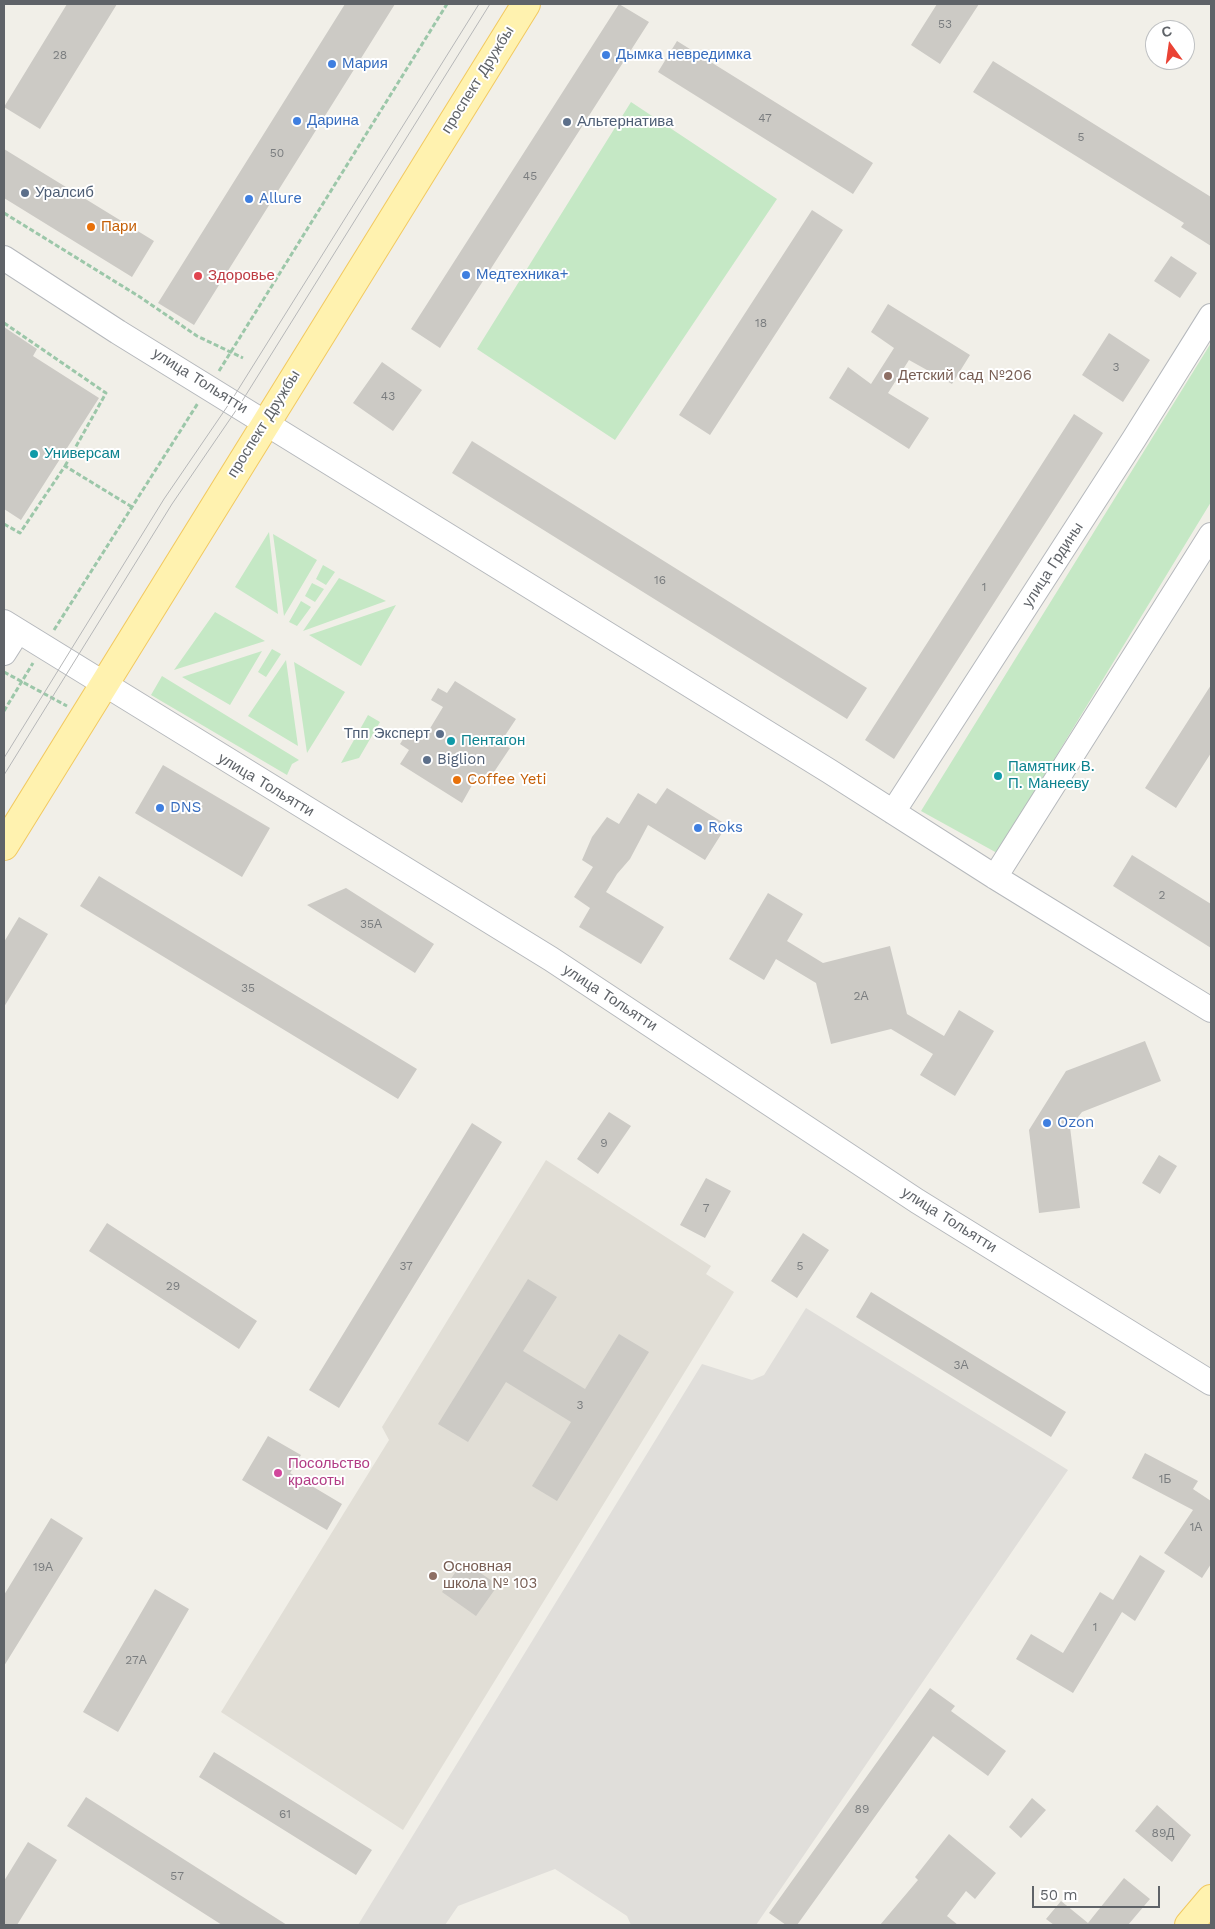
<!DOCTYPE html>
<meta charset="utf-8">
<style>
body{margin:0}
#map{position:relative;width:1215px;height:1929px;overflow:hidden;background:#f1efe8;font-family:"Work Sans",sans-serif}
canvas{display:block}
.frame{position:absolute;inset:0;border:5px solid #5f6368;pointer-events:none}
.north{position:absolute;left:1145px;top:20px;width:50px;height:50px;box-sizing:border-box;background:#fff;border:1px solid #bfc1c3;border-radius:50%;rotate:346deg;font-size:14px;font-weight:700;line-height:20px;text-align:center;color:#5f6368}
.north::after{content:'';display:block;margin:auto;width:18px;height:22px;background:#ea4335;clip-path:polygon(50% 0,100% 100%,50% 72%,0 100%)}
.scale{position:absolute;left:1032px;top:1886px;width:128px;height:22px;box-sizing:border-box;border:2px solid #5f6368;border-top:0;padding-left:6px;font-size:15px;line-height:18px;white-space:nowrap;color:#5f6368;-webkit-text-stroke:4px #fff;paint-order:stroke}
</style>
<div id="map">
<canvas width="1215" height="1929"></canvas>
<div class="frame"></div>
<div class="north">С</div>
<div class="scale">50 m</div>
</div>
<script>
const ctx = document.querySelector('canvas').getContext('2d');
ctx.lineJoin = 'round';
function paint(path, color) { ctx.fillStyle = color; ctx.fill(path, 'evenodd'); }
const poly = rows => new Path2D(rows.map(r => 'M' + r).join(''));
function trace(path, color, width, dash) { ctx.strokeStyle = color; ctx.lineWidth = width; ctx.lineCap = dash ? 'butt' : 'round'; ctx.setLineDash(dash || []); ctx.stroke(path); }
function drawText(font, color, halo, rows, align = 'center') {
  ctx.font = font + ' "Work Sans",sans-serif'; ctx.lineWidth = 4; ctx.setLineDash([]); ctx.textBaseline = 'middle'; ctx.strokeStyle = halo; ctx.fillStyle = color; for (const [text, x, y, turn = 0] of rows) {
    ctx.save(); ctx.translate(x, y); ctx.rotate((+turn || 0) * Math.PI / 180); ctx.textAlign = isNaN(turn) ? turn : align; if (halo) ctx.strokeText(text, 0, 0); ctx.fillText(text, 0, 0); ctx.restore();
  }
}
paint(poly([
 [806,1308,1068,1470,756,1925,631,1925,627,1916,555,1869,458,1906,445,1925,358,1925,702,1364,752,1380,764,1375]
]), '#e0deda');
paint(poly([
 [546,1160,711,1266,706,1274,734,1292,403,1830,221,1712,389,1440,382,1427]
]), '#e1ded6');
paint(poly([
 [631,102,777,199,615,440,477,349],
 [1211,343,1211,502,997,853,921,811],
 [269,532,278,614,235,587],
 [273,534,317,560,284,616],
 [323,565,335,572,326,585,316,579],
 [339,578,386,601,303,631],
 [312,583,324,589,315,602,305,596],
 [301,601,311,607,297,626,289,622],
 [396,605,361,666,309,635],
 [215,612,265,641,174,670],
 [272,649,281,654,266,677,258,672],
 [262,651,230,705,182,677],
 [286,660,298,746,248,716],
 [294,662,345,692,307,753],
 [162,676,299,760,292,764,287,775,151,695],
 [368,715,380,722,359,758,341,763]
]), '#c5e8c5');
paint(poly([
 [67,4,117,4,40,129,4,107],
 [345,4,395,4,194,325,158,303],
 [619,4,649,22,440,348,411,329],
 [937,4,979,4,940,64,911,45],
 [677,41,873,163,853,194,658,72],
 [993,61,1211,197,1211,246,1181,227,1184,223,973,92],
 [4,149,154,241,132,277,4,198],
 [812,210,843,230,710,435,679,415],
 [1171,256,1197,273,1180,298,1154,281],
 [888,304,970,355,952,384,909,360,888,393,929,418,909,449,829,398,848,367,871,384,894,348,871,332],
 [4,327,37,349,33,356,99,398,21,520,4,509],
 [1109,333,1150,360,1123,402,1082,375],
 [382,362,422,390,393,431,353,403],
 [1074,414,1103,433,894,759,865,740],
 [472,441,867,688,847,719,452,473],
 [455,681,516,719,500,743,510,748,486,784,476,778,462,803,400,764,409,750,400,744,409,730,423,740,443,707,431,700,438,688,447,693],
 [1211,685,1211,753,1176,808,1145,788],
 [163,765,270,828,242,877,135,813],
 [667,788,727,825,705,860,648,825,630,859,617,874,606,892,664,927,641,964,579,927,590,908,574,897,593,867,582,860,592,837,607,817,619,824,638,793,656,804],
 [1132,855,1211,904,1211,948,1113,886],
 [99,876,417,1069,398,1099,80,906],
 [346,888,434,944,415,973,307,905],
 [768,893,803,914,787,941,823,963,890,946,907,1014,944,1036,959,1010,994,1031,955,1096,920,1075,933,1054,891,1029,831,1044,816,983,776,959,764,980,729,959],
 [19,917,48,934,4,1007,4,942],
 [1145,1041,1161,1081,1082,1112,1070,1127,1080,1208,1039,1213,1029,1130,1066,1071],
 [609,1112,631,1126,598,1174,577,1159],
 [472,1123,502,1142,339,1408,309,1390],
 [1159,1155,1177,1166,1160,1194,1142,1183],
 [706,1178,731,1191,705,1238,680,1225],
 [107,1223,257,1321,239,1349,89,1251],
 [803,1233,829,1250,797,1298,771,1281],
 [528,1279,557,1297,523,1351,585,1389,619,1334,649,1352,557,1501,532,1486,571,1422,506,1382,468,1442,438,1424],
 [871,1292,1066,1412,1051,1437,856,1317],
 [268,1436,301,1455,290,1473,342,1504,327,1530,242,1480],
 [1145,1453,1198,1481,1193,1489,1211,1501,1211,1564,1202,1578,1164,1553,1193,1510,1132,1478],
 [51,1518,83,1538,4,1666,4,1595],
 [1140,1555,1165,1571,1135,1621,1122,1612,1073,1693,1016,1659,1031,1634,1063,1653,1100,1592,1113,1600],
 [463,1561,498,1585,476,1616,442,1592],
 [155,1589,189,1609,118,1732,83,1712],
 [930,1688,955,1706,951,1711,1006,1751,988,1776,933,1736,797,1925,786,1925,769,1913],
 [214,1752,372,1850,356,1875,199,1777],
 [86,1797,287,1925,222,1925,67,1826],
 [1032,1798,1046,1810,1021,1838,1009,1827],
 [1157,1805,1191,1835,1172,1862,1135,1831],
 [949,1834,996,1873,975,1899,966,1891,947,1916,958,1925,880,1925,918,1880,915,1877],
 [28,1842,57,1860,17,1925,4,1925,4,1881],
 [1124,1878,1150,1899,1128,1925,1054,1925,1046,1919,1061,1901,1088,1923]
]), '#cccac5');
const minor = poly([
 [4,258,118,332,829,771,995,877,1211,1010],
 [4,622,551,959,917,1201,1211,1383],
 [4,653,18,631],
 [893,812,1134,439,1211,316],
 [995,877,1211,535]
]);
const major = poly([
 [4,846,526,4],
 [1189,1925,1211,1899]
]);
trace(minor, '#b5b8bc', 26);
trace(major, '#f2c960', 30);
trace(poly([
 [4,213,140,297,197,336,243,358],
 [4,323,106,393,65,466],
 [219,371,447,4],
 [4,524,20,533,65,466,132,507],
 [54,630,198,403],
 [4,672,67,706],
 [4,711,33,663]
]), '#9cc7a9', 3, [5, 2.5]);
trace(minor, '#fff', 24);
trace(major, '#fff2af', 28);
trace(poly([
 [4,758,164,499,231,401,479,4],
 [4,775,172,504,239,406,490,4]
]), '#b6b7b8', 1);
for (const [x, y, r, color] of [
 [606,55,5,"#3f7fe0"],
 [332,64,5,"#3f7fe0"],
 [297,121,5,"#3f7fe0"],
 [567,122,5,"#5c6f8a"],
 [25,193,5,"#5c6f8a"],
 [249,199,5,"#3f7fe0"],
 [91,227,5,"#e8710a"],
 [466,275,5,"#3f7fe0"],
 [198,276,5,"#e0444e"],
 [888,376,5,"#8d6e63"],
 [34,454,5,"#0f9aa8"],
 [440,734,5,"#5c6f8a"],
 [451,741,5,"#0f9aa8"],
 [427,760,5,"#5c6f8a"],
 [998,776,5,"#0f9aa8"],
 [457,780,5,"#e8710a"],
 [160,808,5,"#3f7fe0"],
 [698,828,5,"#3f7fe0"],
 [1047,1123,5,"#3f7fe0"],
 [278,1473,5,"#d1479c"],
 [433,1576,5,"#8d6e63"]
]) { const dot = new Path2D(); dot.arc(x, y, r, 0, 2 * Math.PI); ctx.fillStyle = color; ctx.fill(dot); trace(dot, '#fff', 2); }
drawText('12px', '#7a7d7f', null, [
 ["53",945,24],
 ["28",60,55],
 ["47",765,118],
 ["5",1081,137],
 ["50",277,153],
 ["45",530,176],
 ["18",761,323],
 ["3",1116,367],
 ["43",388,396],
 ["16",660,580],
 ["1",984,587],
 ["2",1162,895],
 ["35А",371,924],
 ["35",248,988],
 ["2А",861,996],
 ["9",604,1143],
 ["7",706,1208],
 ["37",406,1266],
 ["5",800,1266],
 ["29",173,1286],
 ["3А",961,1365],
 ["3",580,1405],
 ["1Б",1165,1479],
 ["1А",1196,1527],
 ["19А",43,1567],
 ["1",1095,1627],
 ["27А",136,1660],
 ["89",862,1809],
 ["61",285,1814],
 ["89Д",1163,1833],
 ["57",177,1876]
]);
drawText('15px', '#366cbe', '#fff', [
 ["Дымка невредимка",616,55],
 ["Мария",342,64],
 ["Дарина",307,121],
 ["Allure",259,199],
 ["Медтехника+",476,275],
 ["DNS",170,808],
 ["Roks",708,828],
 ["Ozon",1057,1123]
], 'left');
drawText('15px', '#5f6368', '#fff', [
 ["проспект Дружбы",478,80,-58],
 ["улица Тольятти",200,381,32],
 ["проспект Дружбы",264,424,-58],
 ["улица Грдины",1053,565,-57],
 ["улица Тольятти",266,785,31],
 ["улица Тольятти",610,998,33],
 ["улица Тольятти",949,1220,32]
]);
drawText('15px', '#4e5e75', '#fff', [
 ["Альтернатива",577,122],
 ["Уралсиб",35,193],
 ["Тпп Эксперт",430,734,"right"],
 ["Biglion",437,760]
], 'left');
drawText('15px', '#c56008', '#fff', [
 ["Пари",101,227],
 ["Coffee Yeti",467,780]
], 'left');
drawText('15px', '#be3a42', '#fff', [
 ["Здоровье",208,276]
], 'left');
drawText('15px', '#785e54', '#fff', [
 ["Детский сад №206",898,376],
 ["Основная",443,1567],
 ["школа № 103",443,1584]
], 'left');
drawText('15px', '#0d838f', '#fff', [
 ["Универсам",44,454],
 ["Пентагон",461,741],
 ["Памятник В.",1008,767],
 ["П. Манееву",1008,784]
], 'left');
drawText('15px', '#b23c85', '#fff', [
 ["Посольство",288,1464],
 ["красоты",288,1481]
], 'left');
</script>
